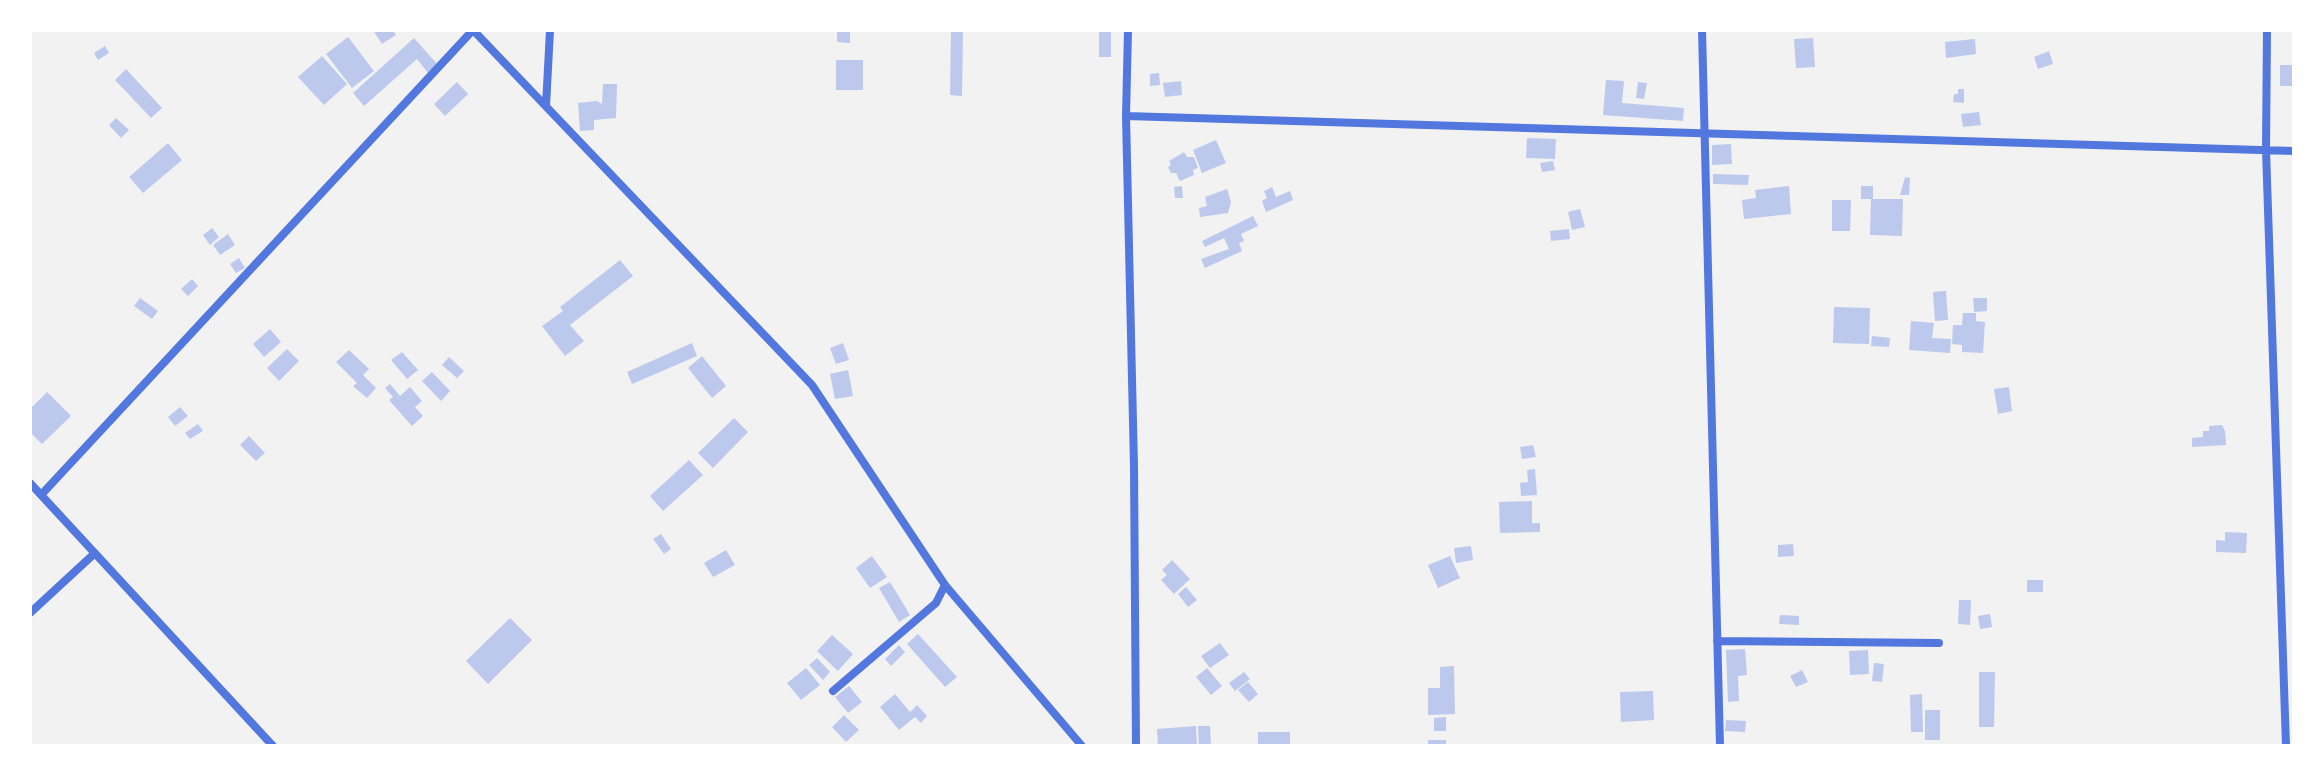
<!DOCTYPE html>
<style>
body{margin:0}
#map{position:relative;width:2324px;height:776px;overflow:hidden;background:#f2f2f2;font-family:Karla,sans-serif}
canvas{display:block}
.frame{position:absolute;inset:0;border:32px solid #fff;pointer-events:none}
</style>
<div id="map">
<canvas width="2324" height="776"></canvas>
<div class="frame"></div>
</div>
<script>
const ctx = document.querySelector('canvas').getContext('2d');
ctx.lineJoin = 'round';
function paint(path, color) { ctx.fillStyle = color; ctx.fill(path, 'evenodd'); }
const poly = rows => new Path2D(rows.map(r => 'M' + r).join(''));
function trace(path, color, width, dash) { ctx.strokeStyle = color; ctx.lineWidth = width; ctx.lineCap = dash ? 'butt' : 'round'; ctx.setLineDash(dash || []); ctx.stroke(path); }
paint(poly([
 [373,30,393,30,396,35,382,44],
 [837,30,850,30,850,43,837,42],
 [951,30,963,30,962,96,950,95],
 [1099,30,1111,30,1111,57,1099,57],
 [348,37,374,71,352,88,326,54],
 [414,38,438,65,428,73,417,59,364,106,353,93],
 [1813,38,1815,67,1796,68,1794,39],
 [1975,39,1976,54,1946,58,1945,42],
 [105,46,109,53,98,60,94,53],
 [2049,51,2053,64,2038,69,2034,57],
 [322,56,347,84,324,105,298,77],
 [836,60,863,60,863,90,836,90],
 [2280,65,2294,65,2294,86,2280,86],
 [126,69,162,108,151,118,115,80],
 [1159,73,1160,85,1150,86,1150,74],
 [1606,80,1624,81,1622,103,1684,108,1683,121,1603,115],
 [1181,81,1182,95,1165,97,1163,83],
 [457,82,468,94,445,116,434,104],
 [1638,82,1647,83,1644,99,1636,98],
 [603,84,617,84,616,118,594,120,594,130,580,131,578,103,597,101,602,104],
 [1958,89,1964,89,1964,103,1953,102,1954,94,1958,94],
 [1979,112,1981,125,1963,127,1961,114],
 [116,118,129,130,121,138,109,125],
 [1527,138,1556,139,1555,159,1526,158],
 [1216,140,1226,163,1202,173,1193,150],
 [168,143,182,160,143,193,129,177],
 [1731,144,1732,164,1712,165,1712,145],
 [1184,152,1187,157,1194,157,1198,168,1193,170,1194,175,1180,181,1176,173,1171,173,1168,167,1171,165,1169,161],
 [1553,161,1555,170,1542,172,1540,163],
 [1713,174,1749,175,1748,185,1713,184],
 [1905,177,1910,178,1909,195,1900,195],
 [1182,186,1183,198,1175,198,1174,187],
 [1789,186,1791,214,1744,219,1742,200,1756,198,1755,190],
 [1861,186,1873,186,1873,199,1861,199],
 [1272,187,1276,197,1290,191,1293,200,1266,212,1262,201,1267,198,1264,191],
 [1227,189,1231,202,1228,213,1200,217,1199,208,1207,206,1205,197],
 [1871,199,1903,199,1902,236,1870,235],
 [1832,200,1851,200,1850,231,1832,231],
 [1580,209,1585,227,1572,230,1568,212],
 [1253,216,1258,226,1241,234,1244,241,1239,243,1242,251,1205,268,1201,259,1229,249,1224,238,1205,247,1202,241],
 [212,228,219,237,210,245,203,235],
 [1569,229,1570,239,1551,241,1550,231],
 [228,234,235,245,220,255,213,245],
 [239,258,245,268,236,273,230,264],
 [620,260,633,276,570,325,584,341,565,356,542,326,563,311,560,307],
 [192,279,198,286,188,296,181,289],
 [1946,291,1948,320,1935,321,1933,292],
 [140,298,158,311,152,319,134,306],
 [1973,298,1987,298,1987,311,1974,312],
 [1834,307,1870,308,1869,344,1833,343],
 [1963,313,1976,313,1976,321,1985,322,1983,353,1962,352,1962,345,1952,344,1953,325,1962,325],
 [1911,321,1934,323,1932,338,1951,339,1950,353,1909,350],
 [270,329,281,342,264,357,253,344],
 [1872,336,1890,338,1889,347,1871,346],
 [692,343,697,356,632,384,627,372],
 [843,343,849,360,836,364,830,348],
 [287,349,299,361,279,381,267,368],
 [349,350,369,369,363,375,376,388,367,398,353,386,357,383,336,362],
 [402,352,418,370,407,379,391,360],
 [702,356,726,386,712,398,688,368],
 [449,357,464,371,457,378,442,365],
 [848,370,853,396,835,399,830,374],
 [432,372,450,391,441,401,422,381],
 [390,384,400,396,410,387,422,401,415,407,423,416,412,426,389,400,393,397,385,388],
 [2009,387,2012,411,1998,414,1994,389],
 [47,392,71,416,42,444,30,432,30,409],
 [180,407,188,416,175,426,168,417],
 [734,418,748,432,713,468,698,453],
 [198,424,203,431,190,439,185,433],
 [2222,425,2225,431,2226,445,2192,447,2192,438,2203,437,2203,431,2209,431,2209,426],
 [249,436,265,453,256,461,240,445],
 [1533,445,1536,457,1522,459,1520,447],
 [689,460,703,475,663,511,650,496],
 [1535,469,1537,495,1521,496,1520,483,1528,482,1527,470],
 [1532,501,1532,523,1540,523,1540,532,1500,533,1499,502],
 [2225,532,2247,533,2246,553,2216,552,2216,540,2225,541],
 [661,534,671,549,664,554,653,539],
 [1793,544,1794,556,1778,557,1778,545],
 [1471,546,1473,560,1456,563,1454,548],
 [726,550,735,565,713,577,704,563],
 [872,556,887,577,870,588,856,568],
 [1450,556,1460,578,1438,588,1428,565],
 [1172,560,1190,579,1174,594,1161,580,1167,575,1162,570],
 [2027,580,2043,580,2043,592,2027,592],
 [890,582,910,615,899,622,879,588],
 [1186,587,1197,600,1188,607,1178,594],
 [1959,600,1971,600,1970,625,1958,624],
 [1990,614,1992,627,1980,629,1978,616],
 [1780,615,1799,616,1799,625,1779,624],
 [510,618,532,640,488,684,466,661],
 [918,634,957,677,945,687,907,644],
 [832,635,853,654,838,671,817,651],
 [1220,643,1229,655,1210,668,1201,656],
 [899,645,905,652,891,666,885,659],
 [1745,649,1747,675,1738,676,1739,701,1728,702,1726,650],
 [1868,650,1869,674,1850,675,1849,651],
 [817,658,830,672,823,680,809,665],
 [1874,663,1884,664,1882,682,1872,681],
 [1454,666,1455,714,1428,715,1428,688,1440,688,1440,667],
 [806,668,820,685,801,700,787,683],
 [1207,668,1222,686,1211,695,1196,677],
 [1802,670,1808,682,1796,687,1790,676],
 [1244,672,1250,679,1235,691,1229,683],
 [1979,672,1995,672,1994,727,1979,727],
 [1248,682,1258,694,1249,702,1238,690],
 [849,686,862,702,848,713,835,697],
 [1653,691,1654,720,1621,722,1620,692],
 [895,694,910,712,917,705,927,716,921,723,915,717,899,730,880,707],
 [1922,694,1923,732,1911,732,1910,695],
 [1925,710,1940,710,1940,740,1925,740],
 [844,715,859,730,846,742,832,727],
 [1446,717,1446,731,1434,731,1434,718],
 [1726,720,1746,721,1745,732,1725,731],
 [1196,726,1197,746,1158,746,1157,729],
 [1198,726,1210,726,1211,745,1199,746],
 [1258,732,1290,732,1290,746,1258,746],
 [1428,740,1446,740,1446,746,1428,746]
]), '#bdc9ec');
trace(poly([
 [1128,30,1126,116,1134,466,1136,746],
 [1702,30,1720,746],
 [2267,30,2266,150,2286,746],
 [546,106,550,30],
 [1126,116,2294,151],
 [30,483,273,746],
 [41,495,473,30,812,385,945,585,1082,746],
 [30,613,95,553],
 [1717,641,1939,643],
 [833,691,936,603,945,585]
]), '#5277de', 8);
</script>
